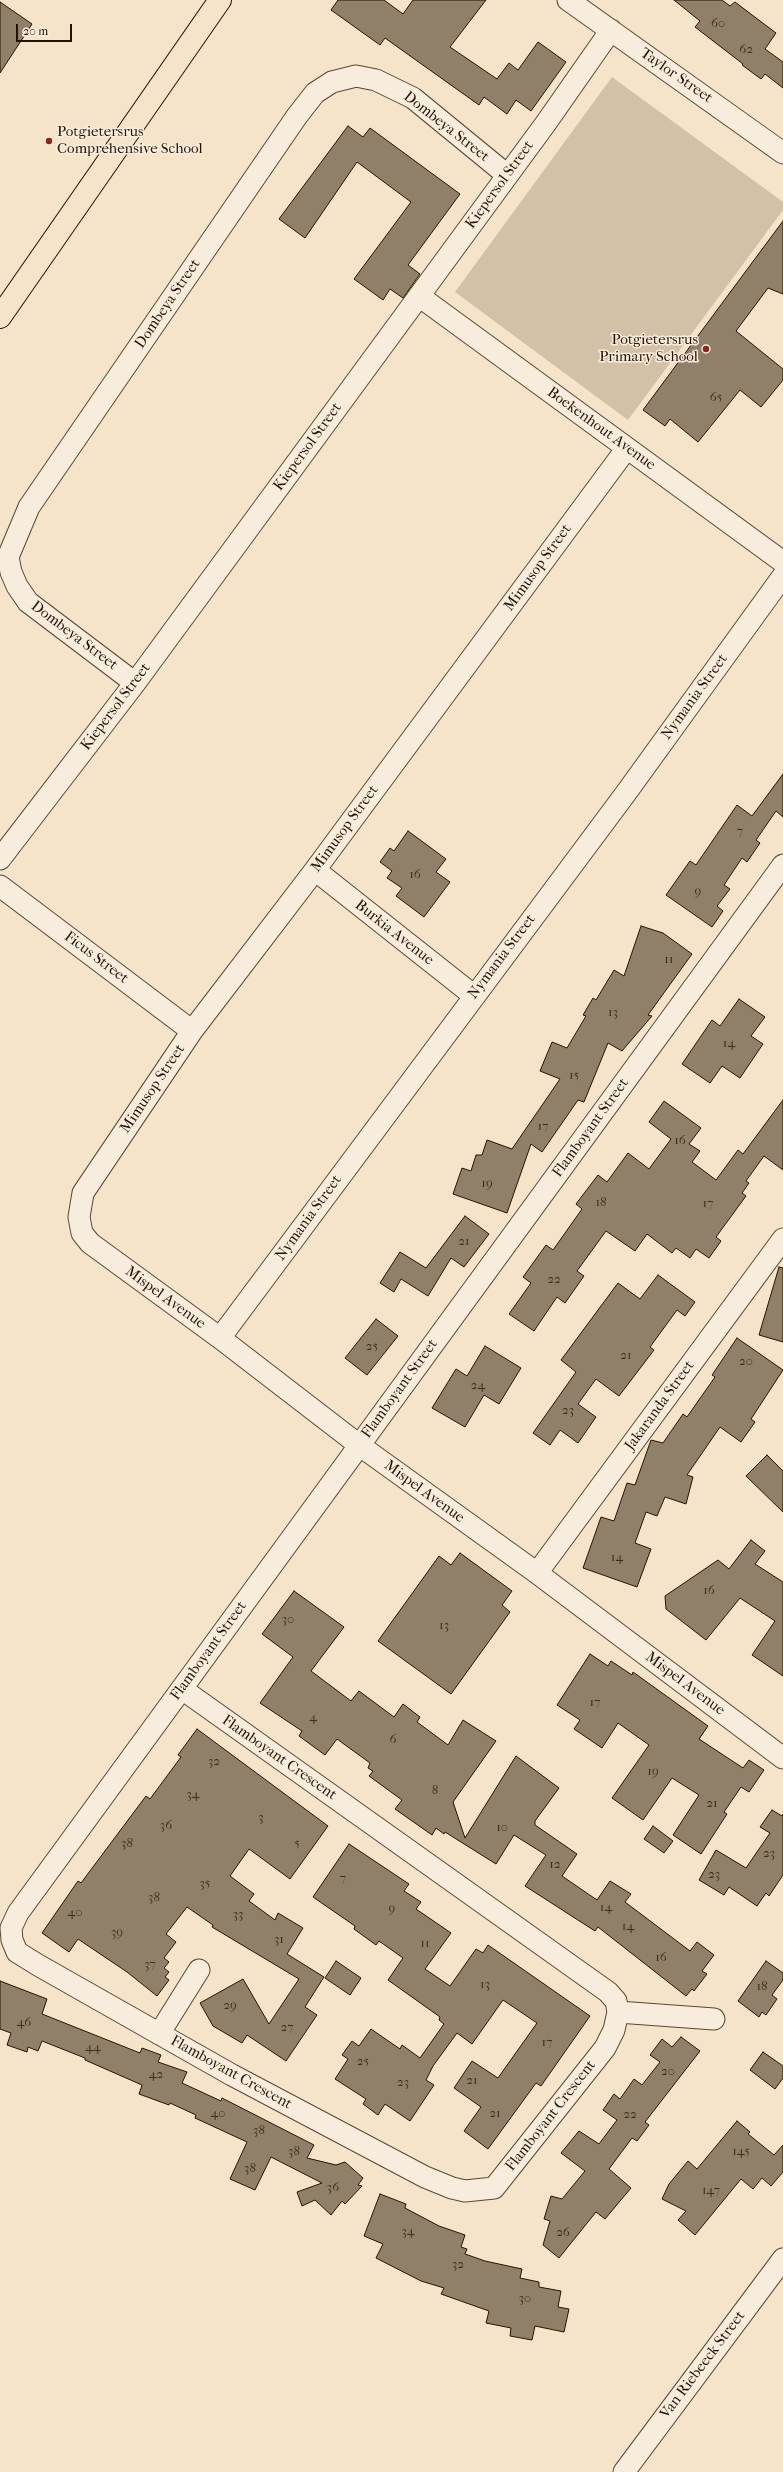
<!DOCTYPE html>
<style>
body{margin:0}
#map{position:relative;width:783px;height:2472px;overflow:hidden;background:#f5e4c9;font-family:"IM FELL French Canon",serif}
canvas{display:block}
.scale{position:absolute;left:16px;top:24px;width:56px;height:18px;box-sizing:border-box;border:2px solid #251300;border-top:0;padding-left:5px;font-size:12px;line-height:14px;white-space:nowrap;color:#251300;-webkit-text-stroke:3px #f8eddc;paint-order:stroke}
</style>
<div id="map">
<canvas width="783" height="2472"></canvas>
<div class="scale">20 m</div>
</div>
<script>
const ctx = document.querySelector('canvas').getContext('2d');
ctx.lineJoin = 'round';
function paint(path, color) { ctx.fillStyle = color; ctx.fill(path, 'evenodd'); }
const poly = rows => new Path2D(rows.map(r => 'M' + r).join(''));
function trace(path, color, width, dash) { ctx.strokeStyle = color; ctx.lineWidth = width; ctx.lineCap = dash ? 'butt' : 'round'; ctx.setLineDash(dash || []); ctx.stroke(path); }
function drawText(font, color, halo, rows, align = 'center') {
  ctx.font = font + ' "IM FELL French Canon",serif'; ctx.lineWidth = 3; ctx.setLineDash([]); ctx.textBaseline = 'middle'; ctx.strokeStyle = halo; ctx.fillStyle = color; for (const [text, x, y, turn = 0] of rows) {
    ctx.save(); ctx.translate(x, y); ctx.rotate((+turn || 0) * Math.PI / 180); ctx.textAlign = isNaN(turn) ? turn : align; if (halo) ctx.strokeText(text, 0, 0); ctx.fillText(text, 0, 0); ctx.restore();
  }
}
paint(poly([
 [612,77,783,202,783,210,628,420,455,292]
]), '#d2c0a7');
const building = poly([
 [338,0,384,0,403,14,413,0,486,0,450,47,497,79,509,63,518,70,538,42,566,62,531,111,516,100,507,114,484,97,479,105,385,38,380,45,331,10,338,0],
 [674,0,722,0,730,6,735,2,776,33,765,49,783,62,783,88,765,74,761,79,742,65,743,64,695,27,700,21,674,0],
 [0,2,32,24,0,73,0,2],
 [348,126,363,137,370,128,460,194,408,265,420,274,403,298,390,289,383,300,354,279,411,202,357,162,305,238,279,219,348,126],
 [783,221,783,294,768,288,736,331,783,369,783,380,761,407,740,390,698,442,670,419,665,426,643,410,783,221],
 [783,774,783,817,776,811,756,840,760,843,747,862,742,858,724,885,730,889,717,906,723,911,712,927,666,895,690,861,696,865,737,805,752,816,783,774],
 [408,831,446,859,436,872,450,882,424,917,396,896,402,888,387,878,392,871,380,862,390,848,394,851,408,831],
 [641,926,663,933,692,954,648,1015,652,1016,622,1051,608,1043,584,1102,578,1100,542,1152,531,1144,507,1213,453,1194,462,1168,471,1171,476,1155,482,1155,487,1140,512,1149,560,1079,540,1071,552,1042,567,1048,586,1016,583,1015,593,998,596,1000,614,970,624,976,641,926],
 [739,999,765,1017,751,1036,763,1044,740,1078,722,1066,710,1083,682,1064,712,1020,720,1026,739,999],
 [783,1100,783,1170,764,1156,746,1181,749,1183,742,1193,746,1196,716,1237,721,1241,709,1258,696,1249,690,1258,676,1248,672,1253,647,1234,635,1251,606,1231,577,1271,584,1276,565,1303,557,1297,534,1331,509,1314,531,1283,523,1277,546,1245,553,1250,582,1209,576,1204,598,1175,607,1182,628,1153,649,1169,671,1139,649,1122,664,1101,701,1128,689,1144,700,1151,692,1162,716,1180,738,1150,743,1154,783,1100],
 [465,1216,489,1234,464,1267,451,1258,428,1296,401,1279,394,1292,380,1283,400,1252,426,1268,465,1216],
 [779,1267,783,1268,783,1342,759,1335,779,1267],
 [658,1275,695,1302,685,1316,677,1310,650,1347,654,1350,619,1396,596,1379,578,1404,596,1417,578,1443,560,1430,550,1445,533,1433,576,1372,561,1360,618,1283,640,1299,658,1275],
 [376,1319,398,1336,367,1375,345,1358,376,1319],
 [737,1338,783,1370,751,1419,755,1422,741,1442,720,1427,687,1475,693,1477,686,1504,665,1497,657,1516,646,1512,635,1543,651,1549,637,1587,583,1568,601,1517,614,1521,627,1483,635,1485,651,1440,663,1443,683,1414,687,1417,715,1377,712,1375,737,1338],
 [485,1346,521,1368,499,1404,484,1395,465,1427,432,1408,456,1369,467,1376,485,1346],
 [767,1455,783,1471,783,1512,746,1476,767,1455],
 [751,1540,765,1551,755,1564,783,1582,783,1676,752,1655,775,1621,740,1598,706,1640,666,1609,665,1596,718,1560,729,1569,751,1540],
 [460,1553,512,1591,502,1605,510,1612,451,1694,378,1641,439,1556,451,1565,460,1553],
 [294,1591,344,1627,311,1671,351,1701,359,1691,394,1717,403,1704,420,1717,417,1722,448,1745,463,1720,496,1741,453,1802,465,1838,516,1756,559,1788,535,1821,535,1825,577,1854,562,1876,597,1900,610,1881,631,1894,625,1902,690,1951,697,1942,714,1955,702,1971,707,1974,694,1991,692,1989,686,1996,598,1927,595,1931,525,1886,546,1855,514,1835,496,1864,445,1832,444,1834,436,1828,432,1835,395,1809,402,1800,369,1776,373,1771,368,1768,370,1763,337,1739,325,1755,299,1736,302,1731,260,1703,293,1657,262,1634,294,1591],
 [590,1654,608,1666,611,1661,632,1675,633,1672,708,1726,699,1739,743,1768,749,1760,764,1770,749,1792,741,1787,724,1812,727,1814,701,1854,673,1835,699,1795,672,1778,643,1820,612,1798,649,1745,618,1723,602,1748,574,1729,580,1720,557,1705,590,1654],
 [197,1729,328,1826,290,1879,249,1849,230,1876,254,1894,249,1901,275,1920,278,1913,303,1928,287,1954,324,1977,305,2007,317,2015,286,2061,247,2035,242,2043,213,2026,200,2003,243,1979,269,2024,299,1979,212,1927,213,1925,187,1907,166,1934,176,1942,164,1958,169,1962,164,1968,169,1972,165,1977,169,1980,157,1996,127,1972,78,1939,69,1952,42,1933,78,1881,81,1883,146,1796,150,1799,181,1757,178,1755,197,1729],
 [772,1810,782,1816,783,1814,783,1875,769,1896,766,1893,757,1906,729,1887,724,1895,699,1880,716,1850,746,1868,770,1833,760,1827,772,1810],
 [653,1826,673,1841,664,1853,644,1839,653,1826],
 [349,1844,409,1884,404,1891,421,1902,416,1909,451,1933,425,1969,450,1986,476,1949,483,1953,488,1945,590,2016,541,2086,536,2083,488,2149,464,2131,481,2107,454,2088,472,2061,498,2078,537,2023,503,2000,472,2044,457,2033,433,2066,426,2080,434,2085,410,2121,385,2104,378,2115,363,2104,366,2099,335,2079,348,2059,342,2055,352,2041,359,2046,371,2029,400,2049,402,2045,420,2058,444,2024,439,2020,440,2017,388,1980,403,1958,379,1941,376,1945,354,1929,355,1926,313,1897,349,1844],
 [336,1961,361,1978,350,1995,325,1978,336,1961],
 [766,1961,783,1973,783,1980,772,1995,777,1999,766,2015,762,2012,759,2017,738,2001,766,1961],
 [0,1981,47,1999,42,2014,140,2053,142,2048,161,2055,158,2062,187,2072,182,2083,221,2101,222,2098,314,2145,307,2158,336,2165,345,2162,363,2178,358,2185,362,2186,345,2204,342,2201,331,2215,315,2200,302,2206,297,2192,322,2183,271,2157,255,2190,230,2179,247,2142,195,2118,196,2115,170,2103,169,2105,139,2094,142,2085,85,2060,85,2058,42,2041,38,2051,28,2047,27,2052,7,2045,11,2033,0,2029,0,1981],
 [681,2037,700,2051,645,2122,649,2125,637,2141,632,2138,609,2169,631,2188,605,2219,596,2212,559,2258,543,2245,550,2221,544,2219,551,2196,562,2199,585,2171,561,2153,579,2131,599,2144,617,2120,603,2110,614,2094,620,2099,634,2079,642,2085,660,2062,650,2055,662,2039,672,2047,681,2037],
 [763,2052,783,2066,783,2078,775,2089,750,2070,763,2052],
 [737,2121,750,2132,748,2134,774,2155,783,2145,783,2172,771,2186,762,2178,753,2189,741,2179,695,2235,678,2220,686,2211,662,2199,669,2184,688,2161,697,2169,737,2121],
 [380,2194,406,2204,405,2208,439,2226,465,2235,461,2247,467,2249,465,2254,485,2261,522,2269,520,2278,539,2282,539,2287,561,2291,558,2307,569,2309,564,2332,535,2326,532,2340,510,2336,511,2328,486,2323,489,2311,441,2294,444,2288,421,2281,376,2258,383,2244,364,2236,380,2194]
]);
paint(building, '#918069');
trace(building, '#251300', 1);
const street = poly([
 [568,0,783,153],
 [419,296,783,562],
 [627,448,315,870,192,1031,83,1193,79,1217,82,1233,90,1243,220,1338,359,1445,537,1573,783,1758],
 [135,683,28,602,17,586,11,572,8,557,29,507,297,116,315,93,332,82,356,76,376,80,413,98,507,175],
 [0,859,135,683,546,123,611,30],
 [315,870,473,995],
 [0,886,192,1031],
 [220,1338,626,793,783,576],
 [537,1573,783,1239],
 [182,1689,608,1992,616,2001,618,2012,614,2030,605,2048,494,2188,465,2191,452,2188,425,2177,232,2075,38,1965,17,1952,12,1940,11,1928,18,1913,783,865],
 [618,2012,714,2019],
 [159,2034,199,1970],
 [624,2472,783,2259]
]);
const highway = poly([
 [0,317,220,0]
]);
trace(street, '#594732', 23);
trace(highway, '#251300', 24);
trace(street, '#f8eddc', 21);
trace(highway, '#f5e4c9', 22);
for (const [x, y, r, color] of [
 [49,141,4,"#8f2418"],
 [706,349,4,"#8f2418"]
]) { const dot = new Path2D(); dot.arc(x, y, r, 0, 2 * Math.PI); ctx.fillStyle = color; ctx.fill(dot); trace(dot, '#f8eddc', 1.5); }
drawText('13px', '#402e1a', null, [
 ["60",718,24],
 ["62",746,50],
 ["65",716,398],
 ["7",740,832],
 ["16",415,875],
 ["9",698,892],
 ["11",669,960],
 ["13",613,1013],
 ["14",729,1044],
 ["15",574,1076],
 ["17",543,1127],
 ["16",680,1141],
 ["19",487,1184],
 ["18",601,1203],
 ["17",708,1204],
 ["21",464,1242],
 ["22",554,1280],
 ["25",372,1347],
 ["21",626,1356],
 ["20",746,1362],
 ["24",478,1386],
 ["23",568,1411],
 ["14",617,1558],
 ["16",709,1591],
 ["30",288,1620],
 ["13",444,1626],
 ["17",595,1703],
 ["4",313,1718],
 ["6",393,1740],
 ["32",214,1762],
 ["19",653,1772],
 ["8",435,1791],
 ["34",193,1795],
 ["21",712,1804],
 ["3",261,1818],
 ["36",166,1826],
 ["10",502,1828],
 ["38",127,1844],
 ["5",297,1844],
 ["23",769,1854],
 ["12",555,1865],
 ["23",714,1875],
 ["7",343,1879],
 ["35",205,1884],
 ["38",154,1898],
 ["14",606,1908],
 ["9",392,1909],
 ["40",75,1913],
 ["33",238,1915],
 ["14",628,1927],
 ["39",117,1933],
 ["31",279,1940],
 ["11",425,1944],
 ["16",661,1958],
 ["37",150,1965],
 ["13",485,1985],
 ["18",762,1987],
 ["29",230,2006],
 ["46",24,2023],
 ["27",287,2028],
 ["17",547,2043],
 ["44",93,2048],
 ["25",363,2062],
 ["20",668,2072],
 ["42",156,2075],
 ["21",472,2081],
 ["23",403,2083],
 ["40",218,2114],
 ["21",495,2114],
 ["22",630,2115],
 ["38",259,2131],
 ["38",294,2152],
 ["145",741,2152],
 ["38",250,2169],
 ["36",333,2188],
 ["147",711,2191],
 ["34",408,2232],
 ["26",563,2233],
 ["32",458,2265],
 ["30",525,2299]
]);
drawText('15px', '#251300', '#f8eddc', [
 ["Taylor Street",676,76,35],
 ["Dombeya Street",446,127,38],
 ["Kiepersol Street",500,185,-54],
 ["Dombeya Street",168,304,-56],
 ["Boekenhout Avenue",601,429,36],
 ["Kiepersol Street",308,447,-54],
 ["Mimusop Street",538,568,-54],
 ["Dombeya Street",74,636,37],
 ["Nymania Street",695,697,-54],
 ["Kiepersol Street",116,707,-53],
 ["Mimusop Street",345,829,-54],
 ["Burkia Avenue",394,933,38],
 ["Nymania Street",502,957,-53],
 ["Ficus Street",96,958,37],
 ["Mimusop Street",153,1089,-56],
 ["Flamboyant Street",591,1128,-54],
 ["Nymania Street",309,1218,-54],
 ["Mispel Avenue",165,1298,36],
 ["Flamboyant Street",400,1389,-54],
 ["Jakaranda Street",660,1406,-54],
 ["Mispel Avenue",424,1492,36],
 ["Flamboyant Street",209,1651,-54],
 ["Mispel Avenue",685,1684,37],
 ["Flamboyant Crescent",279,1758,35],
 ["Flamboyant Crescent",231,2073,29],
 ["Flamboyant Crescent",551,2116,-52],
 ["Van Riebeeck Street",703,2365,-53]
]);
drawText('15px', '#251300', '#f8eddc', [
 ["Potgietersrus",57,132],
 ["Comprehensive School",57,149],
 ["Potgietersrus",698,340,"right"],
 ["Primary School",698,357,"right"]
], 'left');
</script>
